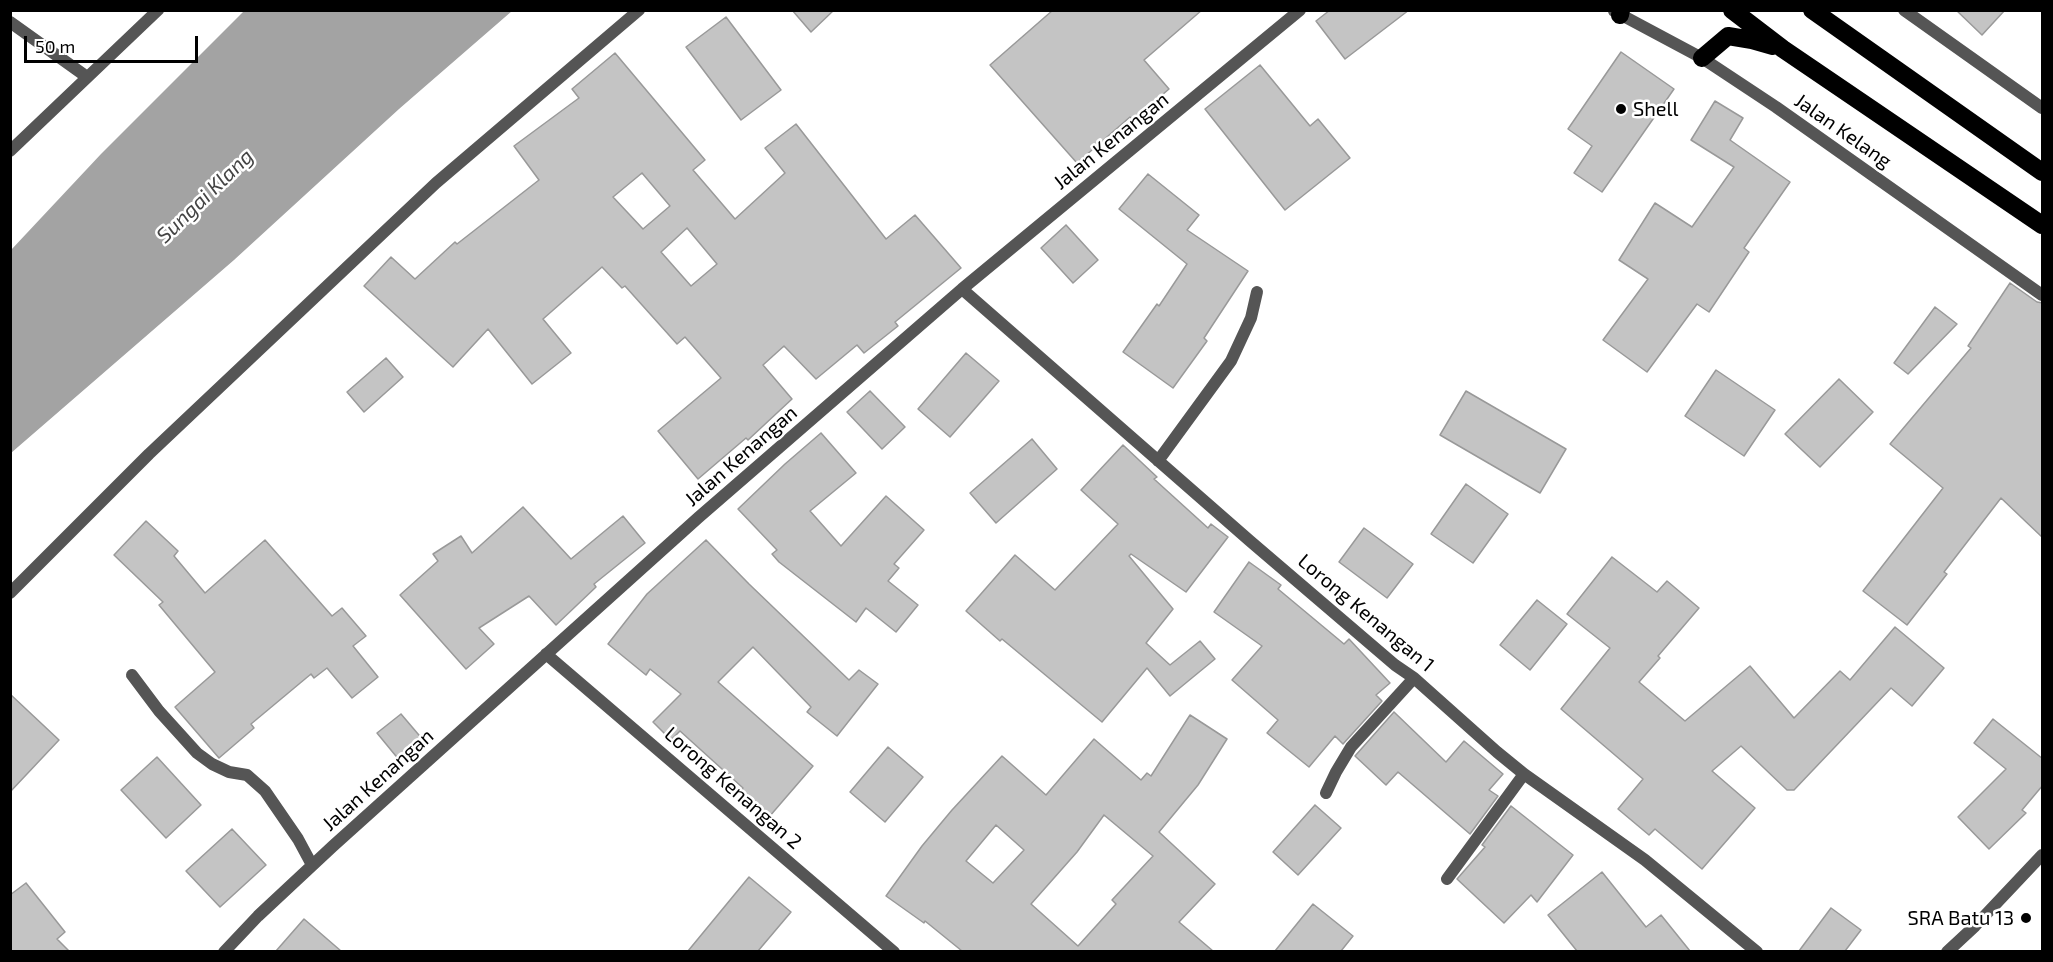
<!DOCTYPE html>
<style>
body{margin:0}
#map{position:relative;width:2053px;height:962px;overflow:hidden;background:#fff;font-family:"Exo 2",sans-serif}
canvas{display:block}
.frame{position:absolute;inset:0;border:12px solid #000;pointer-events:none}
.scale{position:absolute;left:24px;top:36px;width:174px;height:27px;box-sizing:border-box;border:3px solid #000;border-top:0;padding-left:8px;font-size:18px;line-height:21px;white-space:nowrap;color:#000;-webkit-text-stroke:4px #fff;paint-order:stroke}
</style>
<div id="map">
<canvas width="2053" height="962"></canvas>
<div class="frame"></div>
<div class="scale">50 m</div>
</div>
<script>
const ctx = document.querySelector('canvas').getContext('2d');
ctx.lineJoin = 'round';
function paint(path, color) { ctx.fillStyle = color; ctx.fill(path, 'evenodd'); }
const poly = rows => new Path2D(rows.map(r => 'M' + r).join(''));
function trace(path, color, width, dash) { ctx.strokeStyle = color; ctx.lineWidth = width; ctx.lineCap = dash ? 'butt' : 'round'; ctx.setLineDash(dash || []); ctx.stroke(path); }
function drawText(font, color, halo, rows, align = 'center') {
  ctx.font = font + ' "Exo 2",sans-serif'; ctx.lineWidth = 5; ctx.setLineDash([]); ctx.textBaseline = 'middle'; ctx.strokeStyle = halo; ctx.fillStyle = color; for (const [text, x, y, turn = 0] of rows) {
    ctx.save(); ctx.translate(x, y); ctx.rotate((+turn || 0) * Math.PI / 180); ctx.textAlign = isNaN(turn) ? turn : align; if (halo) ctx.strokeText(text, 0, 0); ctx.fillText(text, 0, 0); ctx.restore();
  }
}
paint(poly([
 [244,11,512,11,399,109,234,260,11,453,11,250,101,154]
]), '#a3a3a3');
const building = poly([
 [792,10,834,10,811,32,792,10],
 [1053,10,1202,10,1144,60,1169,89,1133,120,1130,117,1077,163,990,65,1053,10],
 [1330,10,1409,10,1345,59,1316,21,1330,10],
 [1956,10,2005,10,1982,35,1956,10],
 [726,17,781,90,741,120,686,47,726,17],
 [1621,52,1674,89,1602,192,1574,173,1592,146,1568,129,1621,52],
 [615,53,705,160,693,170,735,219,785,173,765,148,796,124,886,239,915,215,961,268,895,322,898,326,864,353,857,345,816,379,784,346,763,365,792,399,748,440,746,438,698,479,658,431,721,378,685,337,677,344,625,286,622,288,602,267,543,319,571,353,532,384,488,329,453,367,364,286,391,257,415,279,455,242,457,244,539,180,514,146,579,98,572,89,615,53],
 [642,173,670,206,643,229,613,197,642,173],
 [687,228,717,264,691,286,661,252,687,228],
 [1260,65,1310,126,1318,119,1350,158,1285,210,1205,109,1260,65],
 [1715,101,1743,118,1730,140,1790,182,1744,248,1749,252,1709,312,1697,304,1647,372,1603,340,1648,279,1619,260,1655,203,1692,227,1734,167,1691,140,1715,101],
 [1148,174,1199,215,1187,230,1248,271,1204,338,1207,341,1173,388,1123,352,1157,304,1159,306,1187,264,1119,209,1148,174],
 [1066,225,1098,260,1073,283,1041,248,1066,225],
 [2010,283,2037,302,2043,303,2043,538,2001,498,1944,572,1947,574,1907,625,1863,591,1943,488,1890,444,1971,348,1968,346,2010,283],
 [1935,307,1957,324,1908,374,1894,363,1935,307],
 [966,353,999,381,950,437,918,409,966,353],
 [386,358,403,377,364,412,347,392,386,358],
 [1716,370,1775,410,1744,456,1685,416,1716,370],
 [1839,379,1873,412,1820,467,1785,434,1839,379],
 [870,391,905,427,882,449,847,412,870,391],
 [1466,391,1566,449,1540,493,1440,435,1466,391],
 [821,433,856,473,810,511,841,546,886,496,924,530,894,564,899,568,888,581,918,605,896,632,866,608,856,622,779,562,772,554,777,550,738,509,785,464,821,433],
 [1032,439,1057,469,996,523,970,493,1032,439],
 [1123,445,1157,477,1154,479,1208,528,1211,524,1228,537,1186,592,1131,554,1129,556,1173,609,1146,643,1170,665,1200,641,1215,659,1170,696,1147,668,1102,722,1002,639,1000,641,966,611,1015,555,1055,590,1118,524,1081,490,1123,445],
 [1466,484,1508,514,1473,563,1431,534,1466,484],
 [523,507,571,559,623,516,645,543,594,584,596,587,556,625,529,596,479,628,494,644,466,669,400,595,438,561,433,554,461,536,472,553,523,507],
 [146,521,178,551,174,556,205,593,265,540,332,616,342,608,366,636,353,646,378,677,352,698,327,668,314,678,311,674,251,724,254,728,219,758,175,707,215,672,159,605,163,602,114,555,146,521],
 [1364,528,1413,564,1387,598,1339,562,1364,528],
 [706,540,749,584,849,680,859,670,878,684,837,736,807,712,811,707,753,647,718,682,813,766,769,817,740,791,743,788,680,731,671,740,653,722,681,694,650,669,646,675,608,644,647,594,706,540],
 [1612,557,1657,592,1667,581,1699,608,1658,656,1660,658,1639,682,1685,721,1750,666,1794,718,1840,671,1850,680,1895,627,1944,668,1912,706,1891,688,1794,790,1787,790,1741,746,1712,771,1755,808,1702,869,1655,829,1649,835,1618,809,1643,779,1561,709,1610,648,1567,614,1612,557],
 [1249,562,1281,585,1278,589,1344,644,1349,639,1390,683,1376,695,1382,701,1343,744,1335,736,1309,767,1267,733,1278,720,1232,680,1262,646,1214,612,1249,562],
 [1537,600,1567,624,1530,670,1500,645,1537,600],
 [10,694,59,740,10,792,10,694],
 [1394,712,1446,762,1464,741,1503,774,1489,790,1498,796,1470,834,1398,772,1386,785,1355,756,1394,712],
 [401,714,424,741,400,761,377,733,401,714],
 [1190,715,1227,739,1198,785,1159,832,1215,884,1179,922,1213,951,962,951,925,921,924,923,886,896,922,846,952,810,1002,756,1046,795,1094,739,1141,780,1147,773,1151,776,1190,715],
 [1104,815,1153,856,1112,900,1116,904,1078,946,1031,904,1077,852,1104,815],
 [996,825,1024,850,993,883,966,861,996,825],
 [1993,719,2043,759,2043,785,2022,810,2026,813,1989,849,1958,817,2006,769,1974,743,1993,719],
 [888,747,923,777,885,822,850,792,888,747],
 [157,757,201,805,166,838,121,790,157,757],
 [1315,805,1341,828,1298,875,1273,852,1315,805],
 [1511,806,1573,855,1537,902,1531,895,1504,923,1457,879,1485,847,1482,845,1511,806],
 [232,829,266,865,220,907,186,871,232,829],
 [1602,872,1646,927,1661,915,1690,951,1577,951,1548,915,1602,872],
 [749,877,791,912,758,951,688,951,749,877],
 [26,883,65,932,57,939,69,951,10,951,10,895,26,883],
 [1313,904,1353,936,1341,951,1275,951,1313,904],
 [1831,908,1861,930,1845,951,1799,951,1831,908],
 [304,919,341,951,276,951,304,919]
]);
paint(building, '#c4c4c4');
trace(building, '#999', 1.5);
trace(poly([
 [1904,10,2042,108],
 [1614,11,1702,58,1776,107,2042,295],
 [10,22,87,77],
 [10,151,158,10],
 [962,289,1250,541,1395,665,1414,678,1497,752,1524,774,1645,860,1757,952],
 [1158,461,1231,361,1251,318,1257,292],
 [10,593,149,454,436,183,639,10],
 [546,654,894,952],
 [132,675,159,711,197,753,212,764,229,772,247,775,265,791,298,839,312,865],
 [1326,793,1336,772,1351,747,1414,678],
 [1447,879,1524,774],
 [224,952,258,916,333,846,699,517,962,289,1300,10],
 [1947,952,1975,926,2042,855]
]), '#555', 12);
trace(poly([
 [1732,10,1783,49,2042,225],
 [1812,10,2042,172],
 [1620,15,1621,10],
 [1702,58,1728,36,1752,40,1773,46]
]), '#000', 18);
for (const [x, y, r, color] of [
 [1621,109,6,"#000"],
 [2026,918,6,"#000"]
]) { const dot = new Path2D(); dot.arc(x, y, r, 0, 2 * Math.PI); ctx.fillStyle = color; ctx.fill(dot); trace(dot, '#fff', 2); }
drawText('20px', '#000', '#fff', [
 ["Shell",1633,109],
 ["SRA Batu 13",2014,918,"right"]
], 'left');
drawText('20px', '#000', '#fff', [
 ["Jalan Kelang",1843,131,35],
 ["Jalan Kenangan",1111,141,-39],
 ["Jalan Kenangan",741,456,-41],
 ["Lorong Kenangan 1",1366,613,40],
 ["Jalan Kenangan",378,780,-42],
 ["Lorong Kenangan 2",733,788,41]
]);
drawText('italic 21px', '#444', '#fff', [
 ["Sungai Klang",205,196,-44]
]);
</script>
